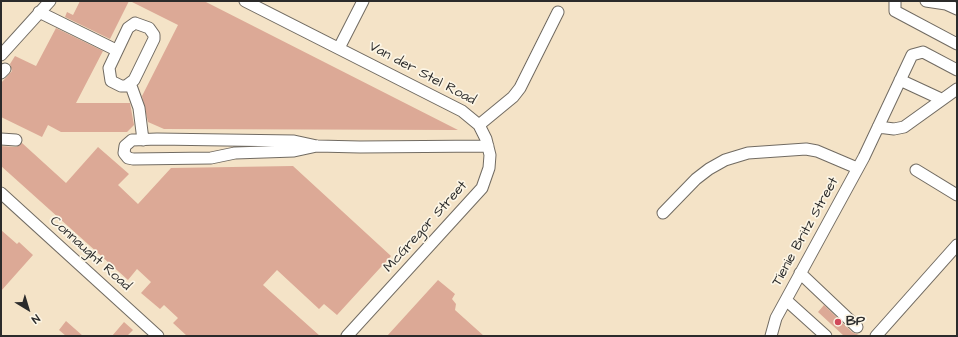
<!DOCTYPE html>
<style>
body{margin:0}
#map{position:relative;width:958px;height:337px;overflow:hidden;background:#f4e3c7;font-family:"Architects Daughter",sans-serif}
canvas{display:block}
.frame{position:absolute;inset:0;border:2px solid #2b2b2b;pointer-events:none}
.north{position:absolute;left:8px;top:289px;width:40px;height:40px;-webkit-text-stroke:3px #fcf5e5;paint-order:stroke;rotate:142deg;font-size:11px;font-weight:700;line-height:16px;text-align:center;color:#2b2b2b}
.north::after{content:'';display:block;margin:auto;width:14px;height:18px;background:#2b2b2b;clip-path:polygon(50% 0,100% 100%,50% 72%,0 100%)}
</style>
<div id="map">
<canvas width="958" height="337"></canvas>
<div class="frame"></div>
<div class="north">N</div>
</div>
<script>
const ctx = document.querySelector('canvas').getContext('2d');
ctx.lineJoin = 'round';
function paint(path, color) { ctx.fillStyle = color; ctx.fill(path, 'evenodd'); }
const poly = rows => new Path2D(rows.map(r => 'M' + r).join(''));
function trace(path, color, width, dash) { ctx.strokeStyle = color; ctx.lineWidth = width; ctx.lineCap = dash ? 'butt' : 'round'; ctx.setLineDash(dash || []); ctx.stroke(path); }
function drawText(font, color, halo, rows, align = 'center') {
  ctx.font = font + ' "Architects Daughter",sans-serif'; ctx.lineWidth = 3.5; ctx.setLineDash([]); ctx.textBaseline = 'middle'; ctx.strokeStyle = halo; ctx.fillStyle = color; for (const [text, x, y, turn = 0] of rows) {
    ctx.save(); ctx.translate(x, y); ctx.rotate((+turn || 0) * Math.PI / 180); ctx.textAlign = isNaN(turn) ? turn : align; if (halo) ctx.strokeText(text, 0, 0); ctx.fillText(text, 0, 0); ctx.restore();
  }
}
paint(poly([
 [80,1,129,1,110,39,65,17,67,12,73,15],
 [130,1,204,1,458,130,164,129,148,122,142,96,178,25],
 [56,28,103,51,76,103,130,103,134,125,127,132,61,132,48,125,42,137,1,117,1,83,12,71,10,64,15,56,36,66],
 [22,143,66,183,98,147,129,174,118,185,138,204,171,168,293,166,391,256,337,315,324,304,319,309,277,270,263,285,320,336,187,336,173,323,178,318,164,305,160,309,141,293,151,282,137,269,128,280,1,166,1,146,16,147],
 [1,230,17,244,19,242,33,255,1,291],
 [438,280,455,294,452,299,456,304,455,310,484,336,387,336],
 [824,305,852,332,861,336,844,336,818,312],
 [66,321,83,336,66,336,59,330],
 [124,322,133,330,127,336,112,336]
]), '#dca996');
const minor = poly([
 [245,1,462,111,479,125,486,139,490,155,489,168,482,188,347,336],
 [895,1,895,11,957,44],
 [926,1,946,4,957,9],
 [39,12,116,50],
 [135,23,149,28,154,35,154,39,134,80,126,86,121,86,111,81,109,68,128,28,135,23],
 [339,48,363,1],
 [1,55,50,1],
 [1,73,5,69],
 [900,80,941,99],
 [130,83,139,108,143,140],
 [479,125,513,97,520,88,558,12],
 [878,127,894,129,904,127,957,89],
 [1,139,16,140],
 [317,146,294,151,235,153,211,158,133,159,128,158,124,153,125,146,132,140,157,139,294,141,317,146,360,147,488,146],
 [916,170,957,195],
 [1,193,158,336],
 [663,213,696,179,709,169,725,160,748,153,806,149,817,151,857,168],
 [800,273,857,327],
 [786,300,826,336],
 [771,336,776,318,864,157,912,55,923,52,957,70],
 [876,336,957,245]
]);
trace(minor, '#716b62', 13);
trace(minor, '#fff', 11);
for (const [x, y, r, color] of [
 [838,322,4,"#d1495b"]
]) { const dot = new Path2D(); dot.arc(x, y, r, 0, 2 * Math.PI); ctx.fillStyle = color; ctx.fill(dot); trace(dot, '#fcf5e5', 1.5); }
drawText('14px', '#2b2b2b', '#fcf5e5', [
 ["Van der Stel Road",422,74,28],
 ["McGregor Street",426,227,-48],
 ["Tienie Britz Street",806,232,-61],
 ["Connaught Road",90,254,42]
]);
drawText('bold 14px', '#2b2b2b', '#fcf5e5', [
 ["BP",846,322]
], 'left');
</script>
